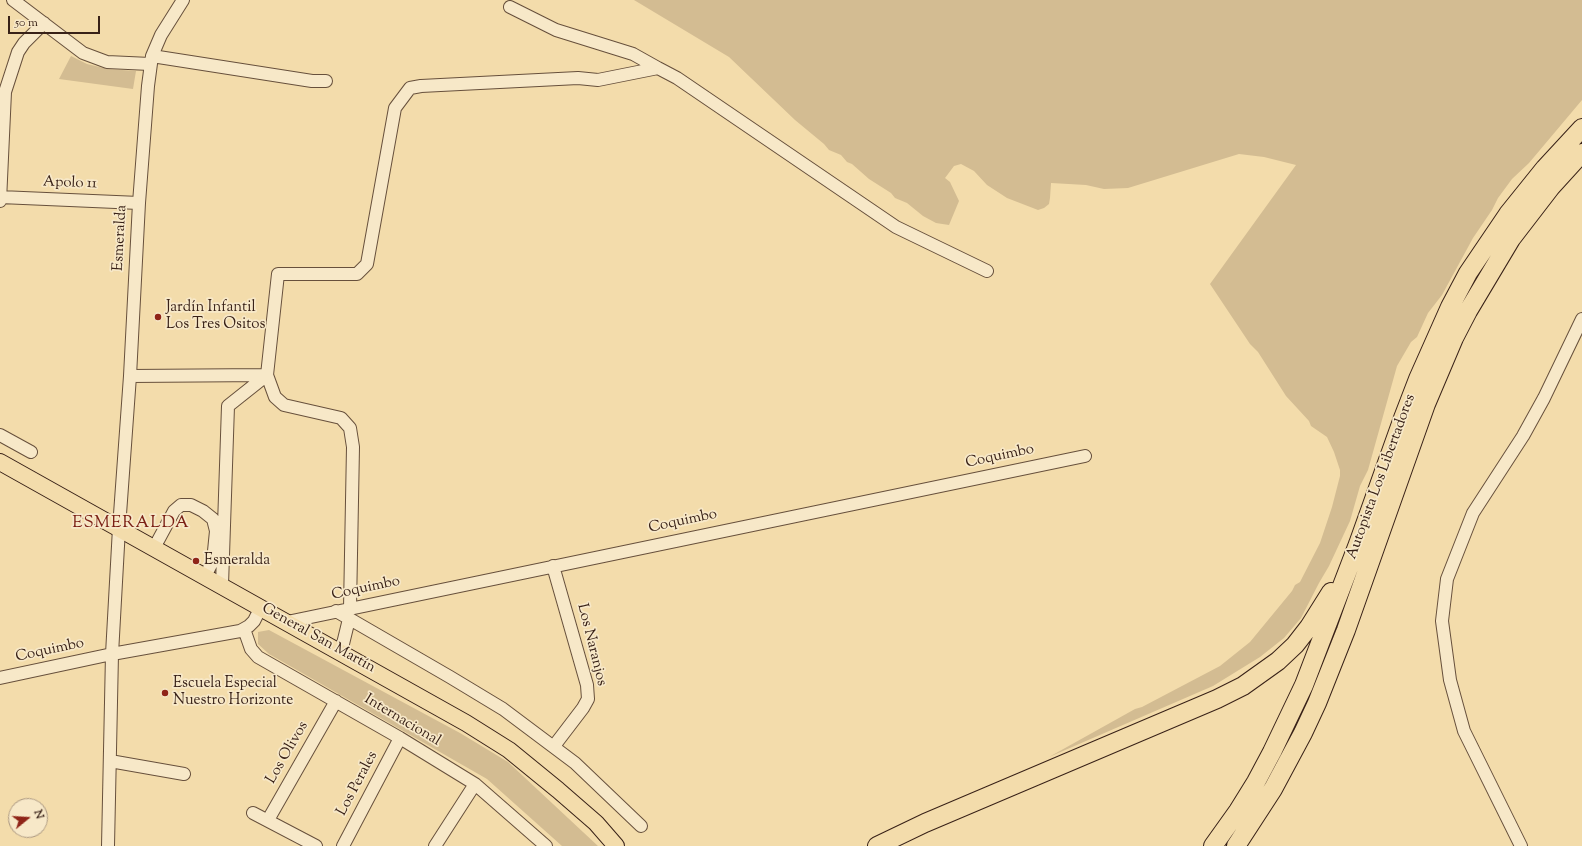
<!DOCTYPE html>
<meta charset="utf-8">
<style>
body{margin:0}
#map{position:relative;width:1582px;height:846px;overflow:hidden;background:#f3dcab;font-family:"Sorts Mill Goudy",serif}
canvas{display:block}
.north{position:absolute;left:8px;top:798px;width:40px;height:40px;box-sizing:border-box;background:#f7e8c8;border:1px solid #ab9881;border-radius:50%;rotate:72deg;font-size:11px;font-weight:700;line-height:16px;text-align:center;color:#382117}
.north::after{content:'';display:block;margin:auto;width:14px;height:18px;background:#8f2418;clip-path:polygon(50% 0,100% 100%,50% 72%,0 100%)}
.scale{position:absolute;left:8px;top:16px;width:92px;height:18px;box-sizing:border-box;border:2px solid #382117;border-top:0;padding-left:5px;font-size:12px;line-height:14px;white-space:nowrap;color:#382117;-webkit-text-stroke:3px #f7e8c8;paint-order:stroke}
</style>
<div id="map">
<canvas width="1582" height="846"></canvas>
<div class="north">N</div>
<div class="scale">50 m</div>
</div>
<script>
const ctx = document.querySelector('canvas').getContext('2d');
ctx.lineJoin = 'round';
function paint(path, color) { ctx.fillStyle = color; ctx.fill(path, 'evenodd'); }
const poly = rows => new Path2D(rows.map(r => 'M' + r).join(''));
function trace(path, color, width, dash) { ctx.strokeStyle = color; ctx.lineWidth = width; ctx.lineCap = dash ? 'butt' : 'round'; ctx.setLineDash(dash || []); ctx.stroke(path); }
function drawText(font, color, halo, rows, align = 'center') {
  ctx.font = font + ' "Sorts Mill Goudy",serif'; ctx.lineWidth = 3.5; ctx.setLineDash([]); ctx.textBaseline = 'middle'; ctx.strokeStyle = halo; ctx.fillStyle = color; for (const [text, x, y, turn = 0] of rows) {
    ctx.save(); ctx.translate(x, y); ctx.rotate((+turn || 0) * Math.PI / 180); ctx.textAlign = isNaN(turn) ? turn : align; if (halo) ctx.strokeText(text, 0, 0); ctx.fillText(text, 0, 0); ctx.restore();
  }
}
paint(poly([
 [634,0,1582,0,1582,100,1529,163,1512,179,1498,198,1492,210,1473,238,1442,295,1428,313,1417,337,1411,342,1397,366,1368,470,1360,486,1350,521,1329,566,1319,583,1301,618,1284,638,1260,657,1213,686,1049,757,1135,709,1142,707,1220,666,1250,642,1292,591,1295,585,1300,582,1320,543,1332,507,1340,476,1340,470,1334,452,1327,437,1311,426,1309,421,1286,396,1258,352,1250,344,1210,284,1296,165,1264,157,1239,154,1128,188,1104,189,1086,185,1051,183,1050,198,1049,204,1044,208,1038,210,1007,198,987,185,974,171,961,164,954,166,945,178,950,182,959,201,949,225,936,223,923,216,907,203,895,198,891,193,869,179,852,164,847,162,841,155,829,150,824,144,795,120,729,57],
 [71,56,87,64,108,69,136,71,133,89,59,79],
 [269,630,460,733,508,762,598,846,562,846,487,779,269,654,258,644,258,632]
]), '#d3bc92');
const minor = poly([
 [13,0,83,53,107,62,150,64],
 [510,7,556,30,633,54,658,68,677,78,896,227,987,271],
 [152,56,312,81,326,81],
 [0,197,139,203],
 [0,201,5,92,18,52,24,43,44,23],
 [130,376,267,375,275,397,284,405,341,418,350,428,353,447,350,608],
 [0,435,31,452],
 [154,548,174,511,181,505,191,505,203,511,213,519,216,531,213,561,205,576],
 [553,566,587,685,588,699,583,708,554,746],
 [222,585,228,406,267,375,278,274,357,274,367,264,395,108,410,88,421,86,578,78,598,80,658,68],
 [336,611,450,677,503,709,575,763,641,826],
 [287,622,1085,456],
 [244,629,251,649,258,657,400,738,475,784,546,846],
 [341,652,349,619],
 [0,678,112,654,240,631,249,626,254,621,261,607],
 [110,761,184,774],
 [253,813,316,846],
 [268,820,336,701],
 [108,846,112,654,119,528,130,376,139,203,148,86,152,56,161,35,183,0],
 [343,846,400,738],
 [435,846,475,784],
 [1521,846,1464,731,1450,680,1442,621,1447,579,1473,513,1523,436,1544,398,1582,319]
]);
const major = poly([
 [0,462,466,723,509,750,558,790,596,823,616,846]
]);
const highway = poly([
 [877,846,925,823,1217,699,1243,686,1278,661,1295,645,1309,627,1331,592],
 [1213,846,1238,811,1256,782,1272,752,1304,685,1358,544,1403,418,1418,379,1450,307,1468,273,1508,214,1545,168,1582,128],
 [1236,846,1273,789,1303,733,1317,703,1346,630,1426,404,1454,338,1468,311,1511,239,1551,187,1582,153]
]);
trace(minor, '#67503c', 14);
trace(major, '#382117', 18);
trace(highway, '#382117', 20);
trace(minor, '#f7e8c8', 12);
trace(major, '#f3dcab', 16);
trace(highway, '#f3dcab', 18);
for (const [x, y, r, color] of [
 [158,317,4,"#8f2418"],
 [196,561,4,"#8f2418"],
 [165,693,4,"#8f2418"]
]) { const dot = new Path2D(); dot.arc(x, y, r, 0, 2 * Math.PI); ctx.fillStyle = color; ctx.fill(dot); trace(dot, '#f7e8c8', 1.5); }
drawText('15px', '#382117', '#f7e8c8', [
 ["Apolo 11",70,184,2],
 ["Esmeralda",121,238,-87],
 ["Coquimbo",1000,457,-12],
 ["Autopista Los Libertadores",1382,477,-70],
 ["Coquimbo",683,522,-12],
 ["Coquimbo",366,589,-12],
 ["General San Martín",318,639,29],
 ["Los Naranjos",591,645,76],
 ["Coquimbo",50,651,-12],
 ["Internacional",402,721,31],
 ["Los Olivos",288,753,-60],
 ["Los Perales",358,784,-62]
]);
drawText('15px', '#382117', '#f7e8c8', [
 ["Jardín Infantil",166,308],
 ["Los Tres Ositos",166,325],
 ["Esmeralda",204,561],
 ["Escuela Especial",173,684],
 ["Nuestro Horizonte",173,701]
], 'left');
ctx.letterSpacing = '1px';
drawText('17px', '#7a1f14', '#f7e8c8', [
 ["ESMERALDA",131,524]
]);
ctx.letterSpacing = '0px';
</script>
